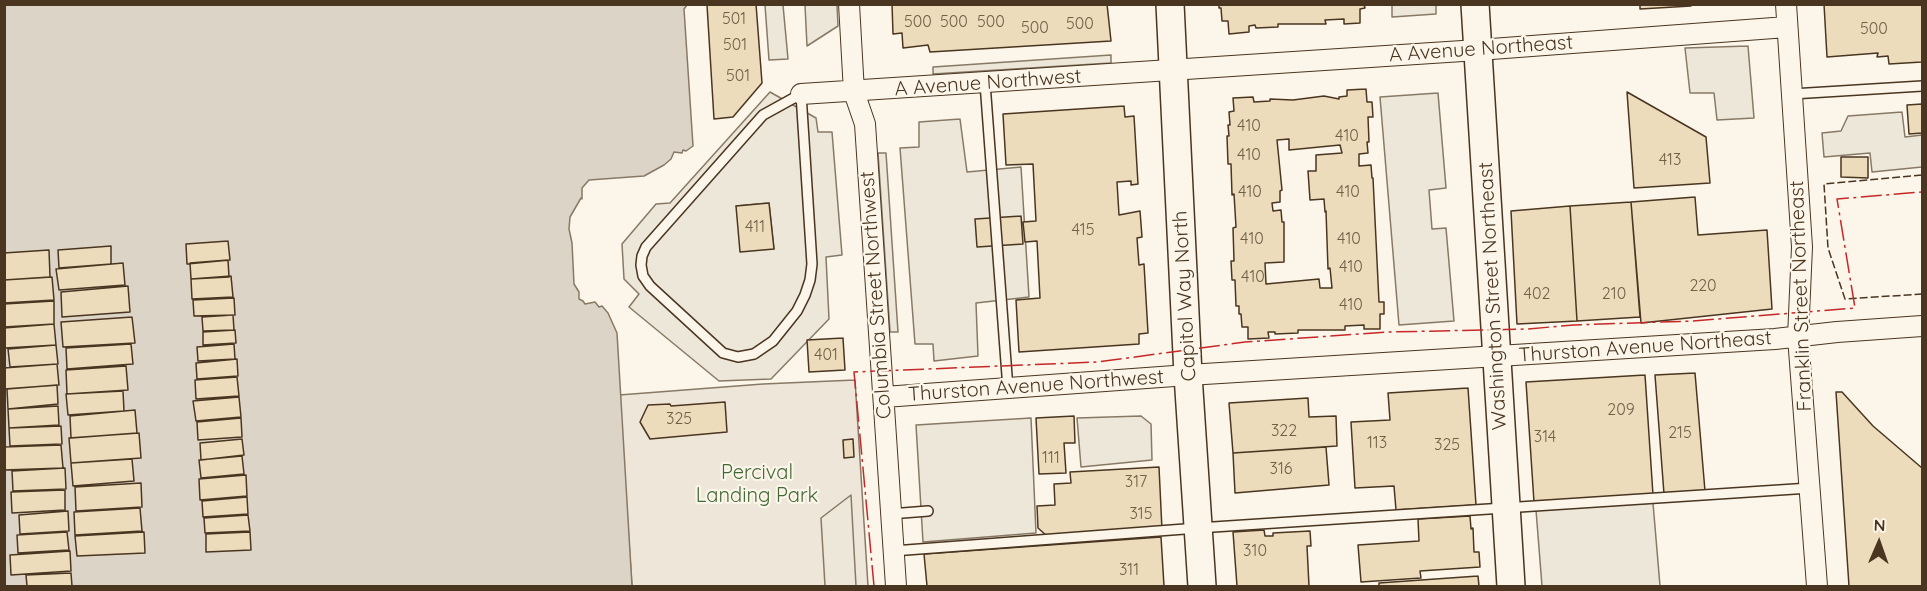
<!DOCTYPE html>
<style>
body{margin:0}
#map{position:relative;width:1927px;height:591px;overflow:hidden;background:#fbf6e9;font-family:Quicksand,sans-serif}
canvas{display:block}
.frame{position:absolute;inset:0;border:6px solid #4a3520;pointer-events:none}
.north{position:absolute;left:1849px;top:513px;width:60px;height:60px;-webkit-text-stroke:4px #fbf6e9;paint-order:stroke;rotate:2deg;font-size:16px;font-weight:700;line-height:24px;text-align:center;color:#4a3520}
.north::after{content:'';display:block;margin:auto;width:21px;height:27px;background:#4a3520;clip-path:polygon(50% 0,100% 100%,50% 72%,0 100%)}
</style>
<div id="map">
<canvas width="1927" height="591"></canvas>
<div class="frame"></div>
<div class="north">N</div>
</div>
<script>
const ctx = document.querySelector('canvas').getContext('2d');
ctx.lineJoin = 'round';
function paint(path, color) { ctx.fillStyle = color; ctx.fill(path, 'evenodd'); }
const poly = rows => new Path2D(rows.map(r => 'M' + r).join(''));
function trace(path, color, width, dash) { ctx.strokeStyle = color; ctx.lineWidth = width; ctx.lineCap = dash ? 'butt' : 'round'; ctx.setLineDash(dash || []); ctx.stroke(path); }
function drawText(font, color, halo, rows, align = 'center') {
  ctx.font = font + ' Quicksand,sans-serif'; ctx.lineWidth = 4.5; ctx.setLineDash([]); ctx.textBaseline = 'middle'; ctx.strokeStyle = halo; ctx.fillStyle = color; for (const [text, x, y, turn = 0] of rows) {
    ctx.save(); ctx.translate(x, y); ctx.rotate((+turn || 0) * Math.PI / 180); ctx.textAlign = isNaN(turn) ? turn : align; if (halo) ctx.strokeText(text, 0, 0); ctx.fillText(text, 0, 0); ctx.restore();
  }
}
const green = poly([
 [855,380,868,586,632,586,619,395,763,384,855,380]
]);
paint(green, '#ede6d9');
trace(green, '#887966', 1.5);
const parking = poly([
 [765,5,783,5,788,59,769,60,765,5],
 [805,5,837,5,838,26,807,46,805,5],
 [1392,5,1436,5,1436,14,1392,17,1392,5],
 [1748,46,1754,118,1717,120,1714,93,1690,93,1685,48,1748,46],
 [1111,55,1111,63,933,74,933,67,1111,55],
 [770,92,816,118,818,132,832,132,842,255,826,257,829,319,771,379,719,381,629,307,639,294,624,279,622,244,656,204,670,203,770,92],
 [769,203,774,249,736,206,769,203],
 [1438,93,1446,188,1429,190,1432,229,1446,228,1454,321,1399,325,1380,97,1438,93],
 [1902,112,1905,137,1922,135,1922,167,1872,172,1870,153,1824,157,1822,133,1841,131,1848,116,1902,112],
 [960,119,967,172,1021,167,1029,297,976,303,978,356,934,361,933,344,915,344,900,148,919,147,919,122,960,119],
 [878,153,886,153,898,332,890,332,878,153],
 [1141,416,1151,424,1152,460,1081,467,1077,418,1141,416],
 [1031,418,1036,533,923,542,916,425,1031,418],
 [851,495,856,586,825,586,821,518,851,495],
 [1653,503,1660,586,1542,586,1536,510,1653,503]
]);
paint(parking, '#ede7d9');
trace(parking, '#887966', 1.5);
const water = poly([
 [4,5,687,5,684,9,693,146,686,151,683,150,682,153,674,152,671,159,664,165,644,176,589,180,582,188,582,199,581,198,570,217,569,229,572,243,574,284,579,292,579,299,583,301,585,304,595,302,599,307,602,306,608,313,617,333,632,586,5,586,4,5]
]);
paint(water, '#dcd4c6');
trace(water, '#887966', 1.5);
const building = poly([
 [756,4,762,83,733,117,714,119,707,5,756,4],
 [892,4,1107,4,1111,41,930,52,928,45,903,48,902,33,893,34,892,4],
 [1219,4,1364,4,1365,8,1360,9,1360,23,1344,24,1344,19,1325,20,1326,24,1278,24,1278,27,1256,28,1255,25,1249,26,1249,32,1229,34,1228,21,1222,21,1221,8,1219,8,1219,4],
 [1640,4,1691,4,1691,6,1640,9,1640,4],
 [1824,4,1922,4,1922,62,1889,64,1888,56,1877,57,1878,53,1827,57,1824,4],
 [1366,89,1367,102,1372,102,1373,117,1368,117,1369,142,1367,142,1368,153,1359,154,1359,166,1371,165,1372,178,1373,178,1379,302,1384,302,1384,314,1380,314,1380,329,1364,329,1364,325,1345,326,1345,330,1298,330,1298,333,1275,334,1275,332,1268,332,1269,338,1248,339,1248,327,1242,327,1241,314,1239,314,1239,306,1236,306,1235,280,1232,280,1231,261,1234,261,1233,228,1236,227,1234,194,1232,195,1231,164,1228,164,1227,136,1229,136,1228,125,1230,125,1229,112,1234,111,1233,98,1253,97,1254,102,1270,101,1270,99,1293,100,1324,96,1339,99,1339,97,1347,96,1347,90,1366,89],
 [1289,139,1289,150,1340,145,1342,153,1316,155,1316,171,1308,171,1310,200,1324,199,1325,212,1326,211,1328,269,1330,268,1332,288,1320,288,1319,279,1266,284,1265,263,1284,262,1284,222,1282,222,1281,210,1273,211,1272,203,1280,202,1280,191,1282,190,1277,140,1289,139],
 [1627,92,1706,137,1710,183,1634,188,1627,92],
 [1922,104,1922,133,1909,134,1907,105,1922,104],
 [1124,106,1125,117,1134,116,1138,184,1131,185,1131,181,1117,182,1119,215,1140,211,1142,237,1137,238,1139,265,1144,264,1148,333,1139,334,1139,344,1019,352,1016,300,1040,298,1037,241,1025,242,1023,222,1036,221,1033,164,1006,165,1003,114,1124,106],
 [1841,157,1868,157,1868,178,1841,177,1841,157],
 [1695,197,1698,235,1767,230,1772,309,1641,323,1631,202,1695,197],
 [1631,202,1640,317,1577,321,1570,206,1631,202],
 [769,203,774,249,740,252,736,206,769,203],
 [1570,206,1577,321,1517,324,1511,211,1570,206],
 [1021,216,1023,244,977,247,975,219,1021,216],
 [228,241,230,260,187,264,186,244,228,241],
 [111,246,111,264,59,268,58,250,111,246],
 [49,250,50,277,4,280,4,253,49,250],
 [228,260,229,277,191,279,190,263,228,260],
 [123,263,125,285,59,290,56,269,123,263],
 [231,276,233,297,192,299,191,279,231,276],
 [52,277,54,300,4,303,4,280,52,277],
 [128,286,130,312,62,317,61,292,128,286],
 [234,298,235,315,194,316,193,300,234,298],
 [54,301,54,324,4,327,4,304,54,301],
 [233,315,234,330,203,331,202,317,233,315],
 [132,317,135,343,63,347,61,322,132,317],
 [54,324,56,345,5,348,4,328,54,324],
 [235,330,236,343,203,345,203,332,235,330],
 [843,338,845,370,809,372,807,340,843,338],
 [131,344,133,364,67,369,66,348,131,344],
 [234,344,235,359,198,361,197,347,234,344],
 [56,345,58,364,10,367,8,349,56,345],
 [237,359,238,376,197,379,196,363,237,359],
 [57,364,59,385,4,389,4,368,57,364],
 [126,366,128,390,67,394,66,370,126,366],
 [1695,373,1705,491,1664,494,1655,375,1695,373],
 [1645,375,1653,495,1534,502,1526,382,1645,375],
 [237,377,239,396,196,399,195,380,237,377],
 [57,385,58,404,8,409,7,389,57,385],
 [1468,388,1476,505,1396,510,1394,486,1355,488,1351,422,1390,420,1388,393,1468,388],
 [123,391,124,411,68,415,66,394,123,391],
 [1836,392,1842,392,1873,426,1922,468,1922,586,1849,586,1836,392],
 [239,397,241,417,196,421,193,401,239,397],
 [1308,398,1309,417,1336,416,1337,446,1233,453,1229,403,1308,398],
 [725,402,727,432,650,439,640,422,648,405,670,404,671,406,725,402],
 [58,406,59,425,9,428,8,409,58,406],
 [135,410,137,433,71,438,70,416,135,410],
 [1074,416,1075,443,1064,443,1066,473,1039,474,1036,418,1074,416],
 [241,418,242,437,198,440,197,422,241,418],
 [61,426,62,444,10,446,9,428,61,426],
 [139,433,141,458,71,463,69,438,139,433],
 [242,439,244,455,201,460,200,443,242,439],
 [853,439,854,457,844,458,843,440,853,439],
 [61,445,63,468,4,470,4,447,61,445],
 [1326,447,1329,485,1235,493,1233,453,1326,447],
 [242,456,244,474,201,478,199,460,242,456],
 [132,459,134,481,73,486,71,463,132,459],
 [1159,467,1162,530,1048,537,1038,528,1037,506,1055,505,1054,484,1071,483,1070,472,1159,467],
 [65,468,66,489,13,491,12,471,65,468],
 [246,475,247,496,200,500,199,479,246,475],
 [141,483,142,507,76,511,75,487,141,483],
 [65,490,65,510,12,513,11,492,65,490],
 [247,497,248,514,203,517,202,501,247,497],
 [140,508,142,531,75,535,74,512,140,508],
 [68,511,69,531,20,534,19,515,68,511],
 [248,515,250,531,205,533,204,518,248,515],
 [1470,516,1471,529,1473,528,1474,552,1479,552,1480,567,1420,571,1421,578,1361,582,1358,545,1419,541,1418,519,1470,516],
 [1264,530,1265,536,1273,536,1273,533,1310,531,1311,546,1307,546,1309,586,1237,586,1233,532,1264,530],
 [67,532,69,550,18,553,17,535,67,532],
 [144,532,145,553,77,556,75,536,144,532],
 [250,532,251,550,206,552,206,534,250,532],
 [1161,537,1164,586,927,586,924,554,1161,537],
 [70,551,71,571,11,575,10,555,70,551],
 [71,573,72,586,27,586,26,575,71,573],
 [1478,576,1479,586,1379,586,1379,583,1478,576]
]);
paint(building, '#ecdcbc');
trace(building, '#4a3520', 1.5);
const lane = poly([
 [985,83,1008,389],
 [801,94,812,264,810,280,805,295,797,311,773,341,754,354,738,357,723,353,650,286,643,276,641,265,642,256,646,247,763,115,801,94],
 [1792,94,1922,86],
 [890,514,928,511],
 [893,551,1198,528,1810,488]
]);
const street = poly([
 [849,4,854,92,865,124,896,586],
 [1786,4,1802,247,1798,337,1817,586],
 [801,94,1478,50,1787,27],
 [884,397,1188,375,1775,339,1837,332,1922,326]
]);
const secondary = poly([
 [1170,4,1188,375,1202,586],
 [1475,4,1511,586]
]);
trace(lane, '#4a3520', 12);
trace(street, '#4a3520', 22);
trace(secondary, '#4a3520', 30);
trace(lane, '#fbf6e9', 9);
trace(street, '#fbf6e9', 20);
trace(secondary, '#fbf6e9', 27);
trace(poly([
 [1922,175,1824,184,1828,248,1845,299,1922,294]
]), '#4a3520', 1.5, [8, 3]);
trace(poly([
 [874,586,854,372,1098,362,1245,342,1389,332,1527,329,1574,325,1693,321,1855,308,1837,199,1922,192]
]), '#c62828', 1.5, [21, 4.5, 3, 4.5]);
drawText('16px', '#725f47', null, [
 ["501",734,19],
 ["500",918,22],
 ["500",954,22],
 ["500",991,22],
 ["500",1080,24],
 ["500",1035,28],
 ["500",1874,29],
 ["501",735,45],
 ["501",738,76],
 ["410",1249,126],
 ["410",1347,136],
 ["410",1249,155],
 ["413",1670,160],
 ["410",1250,192],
 ["410",1348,192],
 ["411",755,227],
 ["415",1083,230],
 ["410",1252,239],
 ["410",1349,239],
 ["410",1351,267],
 ["410",1253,277],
 ["220",1703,286],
 ["402",1537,294],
 ["210",1614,294],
 ["410",1351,305],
 ["401",826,355],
 ["209",1621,410],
 ["325",679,419],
 ["322",1284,431],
 ["215",1680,433],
 ["314",1545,437],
 ["113",1377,443],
 ["325",1447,445],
 ["111",1051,458],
 ["316",1281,469],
 ["317",1136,482],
 ["315",1141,514],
 ["310",1255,551],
 ["311",1129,570]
]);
drawText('20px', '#4a3520', '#fbf6e9', [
 ["A Avenue Northeast",1481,49,-4],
 ["A Avenue Northwest",988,83,-4],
 ["Columbia Street Northwest",876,295,-94],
 ["Capitol Way North",1185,296,-93],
 ["Washington Street Northeast",1493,296,-93],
 ["Franklin Street Northeast",1801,296,-92],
 ["Thurston Avenue Northeast",1645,347,-4],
 ["Thurston Avenue Northwest",1036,386,-4]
]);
drawText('20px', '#436837', '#fbf6e9', [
 ["Percival",757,473],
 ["Landing Park",757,496]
]);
</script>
